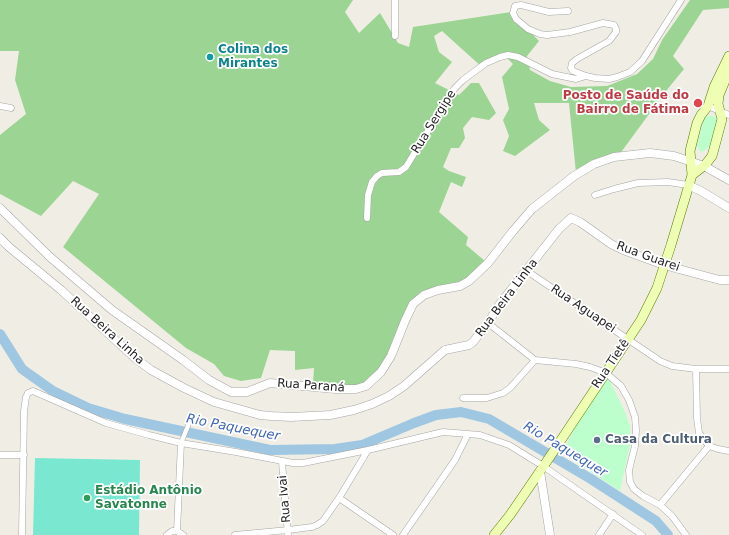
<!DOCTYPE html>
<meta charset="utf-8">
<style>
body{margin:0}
canvas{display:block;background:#f0eee4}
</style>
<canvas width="729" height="535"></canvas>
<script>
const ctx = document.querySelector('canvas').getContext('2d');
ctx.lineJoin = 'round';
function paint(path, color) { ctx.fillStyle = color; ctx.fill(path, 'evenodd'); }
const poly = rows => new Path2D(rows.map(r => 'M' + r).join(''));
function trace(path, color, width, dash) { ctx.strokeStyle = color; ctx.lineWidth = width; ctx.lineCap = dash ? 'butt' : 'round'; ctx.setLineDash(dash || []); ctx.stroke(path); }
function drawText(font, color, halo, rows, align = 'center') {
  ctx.font = font + ' "DejaVu Sans",sans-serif'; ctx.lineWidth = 3.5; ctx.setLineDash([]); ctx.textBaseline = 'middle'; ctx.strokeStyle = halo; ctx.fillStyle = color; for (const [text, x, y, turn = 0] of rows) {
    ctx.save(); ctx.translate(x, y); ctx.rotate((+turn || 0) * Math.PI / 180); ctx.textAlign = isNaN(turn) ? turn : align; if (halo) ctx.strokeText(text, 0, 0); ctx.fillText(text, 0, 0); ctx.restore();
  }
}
paint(poly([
 [0,0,353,0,345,12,359,33,380,13,398,43,409,47,413,27,511,12,539,41,527,56,530,70,550,81,571,87,607,86,637,74,653,59,662,40,690,0,729,0,729,8,703,10,673,56,684,69,666,91,619,155,576,173,569,103,534,103,539,120,550,130,515,156,503,151,509,136,503,120,509,109,502,77,513,64,507,58,499,60,483,68,442,31,434,36,439,52,452,62,435,83,459,95,471,83,479,83,496,113,489,120,472,117,463,128,465,138,459,148,451,148,443,167,449,171,466,177,462,187,451,182,439,212,468,237,466,245,485,261,468,280,425,298,414,307,379,370,371,380,360,386,313,384,314,368,295,370,295,351,270,350,261,378,241,381,224,376,214,364,186,348,63,247,99,194,73,181,41,216,0,194,0,135,26,114,15,80,19,51,0,51]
]), '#9cd494');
paint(poly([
 [711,115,715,117,719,122,710,146,701,153,697,146,704,118],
 [606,373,625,412,630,426,630,445,620,491,562,453,597,385]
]), '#bcffcd');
paint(poly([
 [35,458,140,460,139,535,33,535]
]), '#7ae7d0');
trace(poly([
 [0,334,22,369,53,391,88,408,125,419,270,450,335,449,362,445,414,423,436,415,461,412,489,419,591,479,656,521,668,535]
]), '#9fc7e2', 10);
const pedestrian = poly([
 [181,443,190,421]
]);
const minor = poly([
 [395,0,395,36],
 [568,11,549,12,521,5,515,6,513,13,516,19,528,29,540,34,547,35,570,32,603,23,614,25,616,29,616,32,609,41,577,59,572,63,571,68,573,71,586,76,595,78,609,79,617,77,630,72,642,61,681,0],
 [0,106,11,108],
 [708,106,729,115],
 [595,195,614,189,638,183,668,182,688,185],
 [367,218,368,195,372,182,377,176,382,173,399,172,406,167,446,101,455,88,463,80,486,63,500,57,508,55,518,57,552,74,576,79,586,76],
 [527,271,660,361,672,366,696,369,729,369],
 [488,323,535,360],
 [535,360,576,364,590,367,606,373,621,386,629,400,635,417,636,430,635,446,629,470,630,482,634,489,643,496,660,505,672,516,686,535],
 [696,369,697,418,699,433,709,446,718,449,729,451],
 [463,398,487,398,503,393,510,388,535,360],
 [0,455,24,455],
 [282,462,288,535],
 [339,498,393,535],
 [660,505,709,446],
 [177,531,181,443],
 [22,535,24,411,26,397,28,393,33,391,106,423,149,435,181,443,236,452,293,463,303,463,368,450,443,432,480,435,509,445,543,466,642,535],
 [167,535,172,531,177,531,183,535],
 [235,535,288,530,312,527,317,525,323,521,339,498,368,450],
 [403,535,455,460,468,434],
 [599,535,613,514]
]);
const tertiary = poly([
 [688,185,701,191,729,208],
 [0,208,50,257,112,310,183,360,209,380,231,392,247,392,270,383,336,389,356,389,366,386,381,372,391,356,405,321,413,304,424,295,438,290,460,286,469,281,488,263,513,231,532,209,574,176,594,164,614,157,650,153,674,156,704,166,729,180],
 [0,238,9,247,61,290,135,358,151,370,184,388,214,402,260,415,271,416,291,417,330,415,354,410,372,404,389,396,404,386,445,350,469,345,473,342,488,323,499,305,559,229,571,218,580,222,611,244,623,250,664,265,701,275,720,280,729,280],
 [540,471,550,535]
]);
const secondary = poly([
 [692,175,705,165,712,156,714,149,722,119,718,104,719,95,729,71],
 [494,535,510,515,547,461,641,320,657,288,671,245,692,175,690,151,697,123,701,115,708,106,714,87,729,56]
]);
trace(pedestrian, '#a5a5a5', 5.5);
trace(minor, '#a5a5a5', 7);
trace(tertiary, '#a5a5a5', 9);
trace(secondary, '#587b00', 10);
trace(pedestrian, '#fff', 4.5);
trace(minor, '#fff', 6);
trace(tertiary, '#fff', 8);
trace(secondary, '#eeffb3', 9);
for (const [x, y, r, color] of [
 [210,57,4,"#0f9aa8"],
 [698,103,5,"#e0444e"],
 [597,440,4,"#5c6f8a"],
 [87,498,4,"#2e9e5b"]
]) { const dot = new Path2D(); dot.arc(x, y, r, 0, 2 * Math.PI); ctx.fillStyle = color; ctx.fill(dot); trace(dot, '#fff', 1.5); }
drawText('bold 12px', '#0d838f', '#fff', [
 ["Colina dos",218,50],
 ["Mirantes",218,64]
], 'left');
drawText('bold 12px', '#be3a42', '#fff', [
 ["Posto de Saúde do",689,96],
 ["Bairro de Fátima",689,110]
], 'right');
drawText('12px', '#1e1e1e', '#fff', [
 ["Rua Sergipe",434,122,-58],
 ["Rua Guarei",648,257,20],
 ["Rua Beira Linha",507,298,-53],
 ["Rua Aguapei",583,309,34],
 ["Rua Beira Linha",107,331,42],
 ["Rua Tietê",611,364,-56],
 ["Rua Paraná",311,386,4],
 ["Rua Ivai",285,499,-95]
]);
drawText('bold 12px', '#4e5e75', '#fff', [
 ["Casa da Cultura",605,440]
], 'left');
drawText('bold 12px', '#27864d', '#fff', [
 ["Estádio Antônio",95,491],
 ["Savatonne",95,505]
], 'left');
drawText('italic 13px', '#4167b8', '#fff', [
 ["Rio Paquequer",233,428,11],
 ["Rio Paquequer",565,450,31]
]);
</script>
